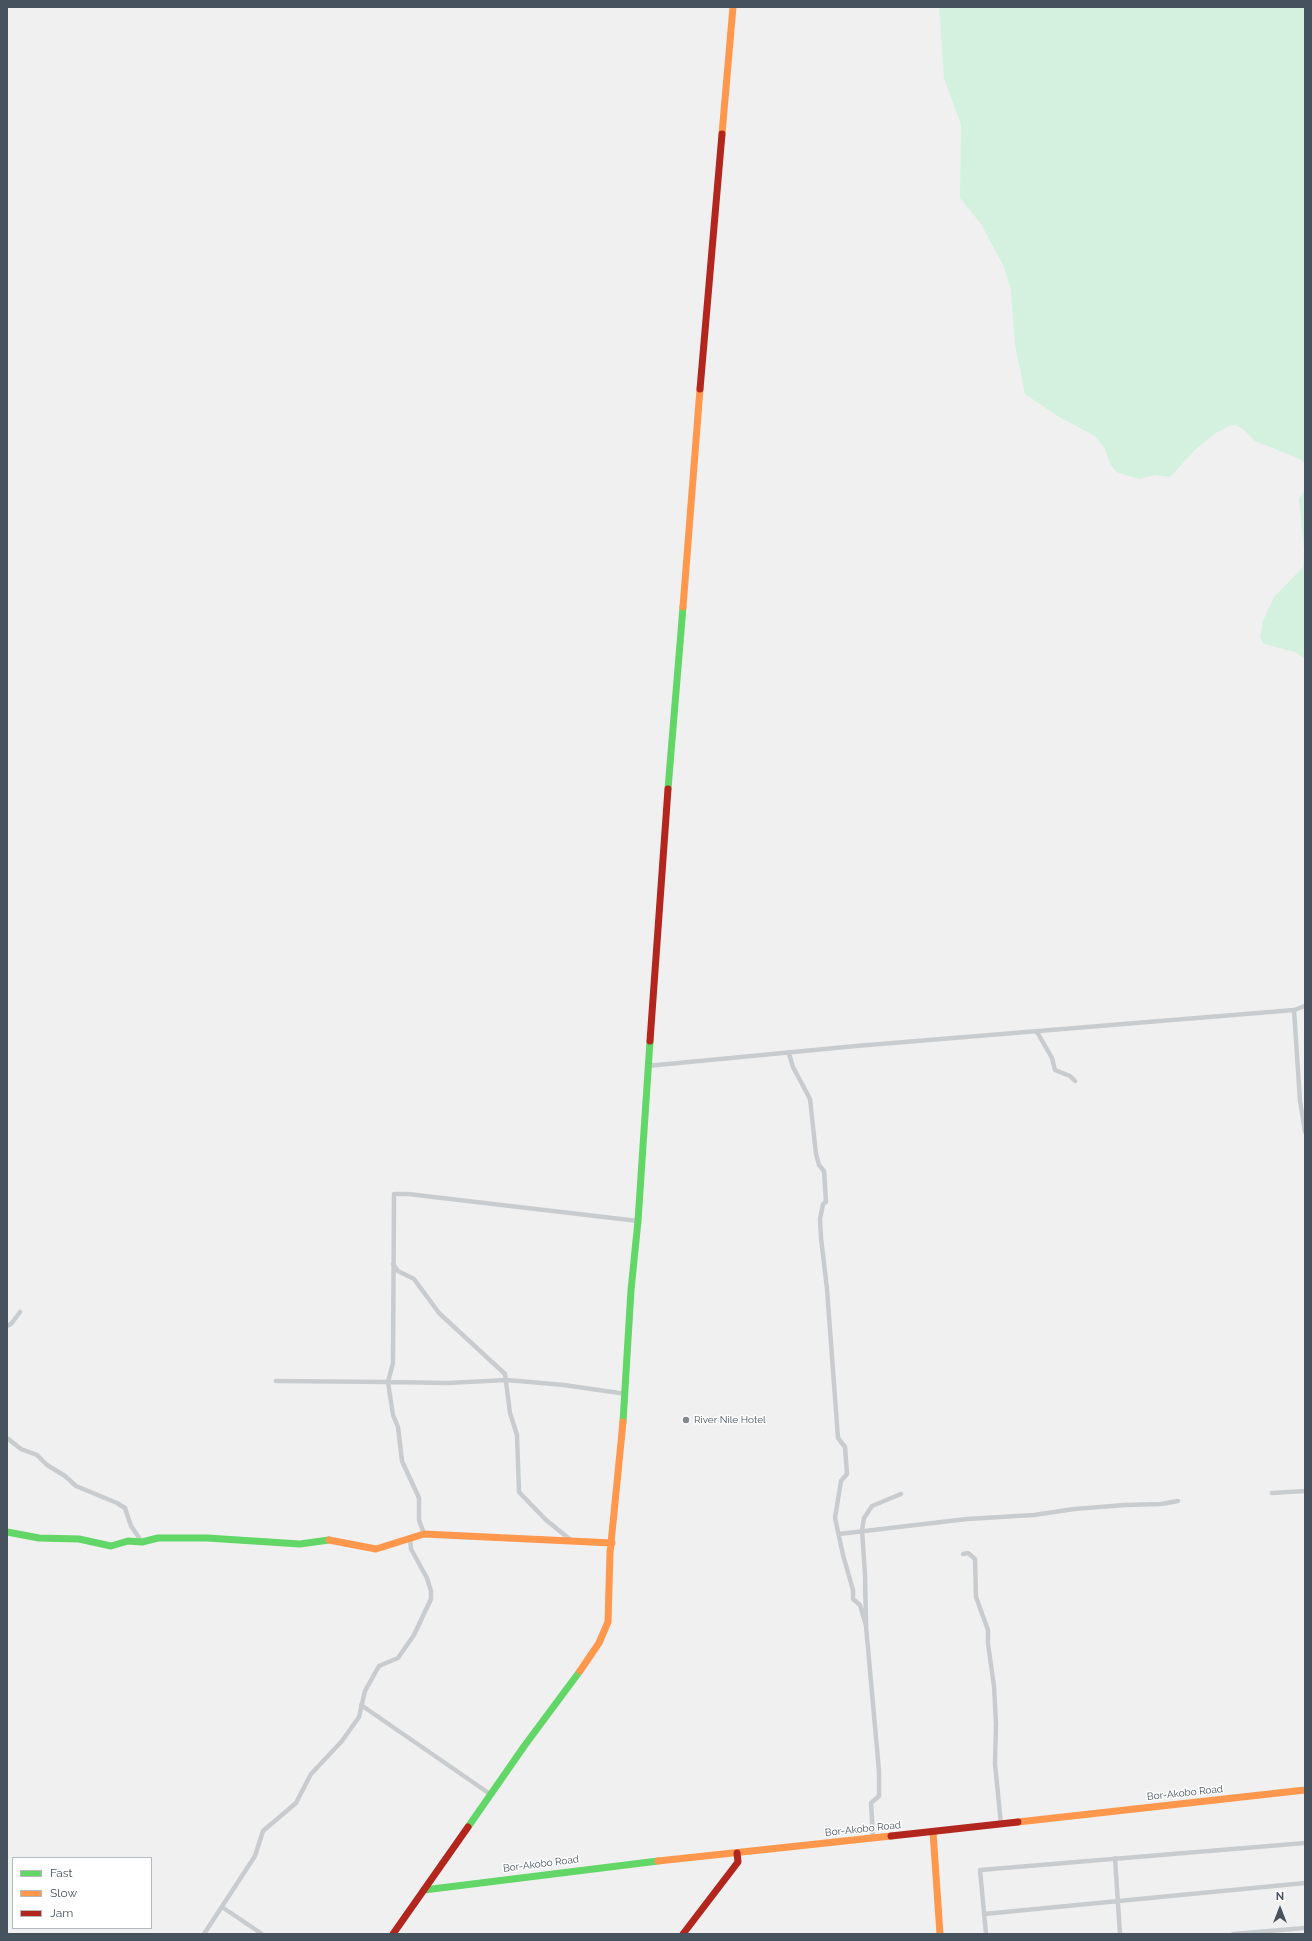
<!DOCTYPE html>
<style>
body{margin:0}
#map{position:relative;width:1312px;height:1941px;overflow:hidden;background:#f1f0f0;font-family:Raleway,sans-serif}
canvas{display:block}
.frame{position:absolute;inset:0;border:8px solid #46535e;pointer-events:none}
.legend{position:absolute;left:12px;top:1857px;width:140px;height:72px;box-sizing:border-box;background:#fff;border:1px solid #b5babf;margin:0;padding:5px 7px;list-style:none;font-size:12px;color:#46535e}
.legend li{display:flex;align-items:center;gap:8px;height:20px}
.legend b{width:20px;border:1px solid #b5babf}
.north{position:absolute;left:1260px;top:1889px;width:40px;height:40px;-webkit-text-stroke:3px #fff;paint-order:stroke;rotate:0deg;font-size:11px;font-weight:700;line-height:16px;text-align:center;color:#46535e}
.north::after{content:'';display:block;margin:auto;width:14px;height:18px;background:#46535e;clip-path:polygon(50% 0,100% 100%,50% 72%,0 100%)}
</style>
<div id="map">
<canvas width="1312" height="1941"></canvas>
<div class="frame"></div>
<ul class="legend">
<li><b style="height:5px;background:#63d668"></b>Fast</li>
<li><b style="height:5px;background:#ff974d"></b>Slow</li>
<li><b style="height:5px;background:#b3261e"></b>Jam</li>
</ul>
<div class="north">N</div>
</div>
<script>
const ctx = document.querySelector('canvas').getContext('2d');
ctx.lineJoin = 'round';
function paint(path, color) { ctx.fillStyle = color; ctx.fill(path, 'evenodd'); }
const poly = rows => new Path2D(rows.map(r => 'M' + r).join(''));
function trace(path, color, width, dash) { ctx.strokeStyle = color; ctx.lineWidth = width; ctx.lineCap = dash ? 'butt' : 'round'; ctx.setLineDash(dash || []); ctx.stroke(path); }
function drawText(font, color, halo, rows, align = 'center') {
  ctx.font = font + ' Raleway,sans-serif'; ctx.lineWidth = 3; ctx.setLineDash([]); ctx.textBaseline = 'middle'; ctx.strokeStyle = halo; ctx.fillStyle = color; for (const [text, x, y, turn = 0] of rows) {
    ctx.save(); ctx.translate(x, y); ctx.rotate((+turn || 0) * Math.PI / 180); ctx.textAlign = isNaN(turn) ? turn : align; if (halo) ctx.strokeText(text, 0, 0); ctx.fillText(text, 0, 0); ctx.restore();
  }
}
paint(poly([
 [939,7,1305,7,1305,464,1300,459,1255,441,1243,429,1236,425,1229,426,1214,434,1195,450,1170,477,1155,475,1139,479,1116,472,1110,464,1105,449,1095,436,1059,417,1025,394,1015,345,1011,290,1004,267,981,224,960,198,961,125,944,78],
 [1305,489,1305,659,1295,652,1264,644,1260,637,1263,621,1274,597,1303,567,1304,551,1299,499]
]), '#d3f1de');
trace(poly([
 [1294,1010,1300,1101,1305,1132],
 [1037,1032,1052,1058,1055,1070,1070,1076,1075,1081],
 [789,1054,793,1067,810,1099,816,1154,819,1165,824,1171,826,1202,823,1204,820,1219,821,1238,827,1289,838,1438,845,1447,847,1474,841,1481,835,1518,843,1555,853,1590,853,1599,860,1605,866,1626],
 [647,1066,856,1046,1294,1010,1305,1006],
 [393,1264,398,1271,414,1279,439,1313,505,1374,510,1413,517,1435,519,1492,546,1520,572,1541],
 [7,1326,11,1324,20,1312],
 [276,1381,388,1382,393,1415,398,1427,402,1461,419,1498,419,1520,424,1534],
 [626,1394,564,1385,507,1380,448,1383,388,1382,393,1363,394,1194,408,1194,638,1221],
 [7,1438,21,1449,37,1455,47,1465,65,1476,76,1486,117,1503,125,1508,131,1526,142,1542],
 [1272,1493,1305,1491],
 [839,1534,967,1519,1034,1515,1074,1509,1125,1505,1161,1504,1178,1501],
 [963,1554,968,1553,975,1559,976,1597,988,1630,988,1644,994,1686,996,1724,995,1764,1001,1824],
 [361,1705,490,1794],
 [873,1837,871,1803,879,1796,879,1771,866,1626,865,1574,862,1530,864,1518,872,1506,901,1494],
 [1115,1858,1120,1934],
 [222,1907,262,1934],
 [984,1914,1305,1883],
 [204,1934,255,1856,263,1831,296,1803,311,1774,342,1741,359,1717,365,1691,379,1666,398,1658,414,1635,431,1599,431,1591,427,1578,411,1549,410,1538],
 [986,1934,980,1870,1305,1843],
 [1233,1934,1305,1928]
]), '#c9cccf', 4.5);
trace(poly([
 [668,789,683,607],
 [623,1422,631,1290,638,1221,650,1041],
 [7,1532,39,1538,79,1539,111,1546,128,1541,142,1542,158,1538,207,1538,300,1544,329,1540],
 [468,1827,525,1745,580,1671],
 [424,1890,658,1861]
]), '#63d668', 7);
trace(poly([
 [722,134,733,7],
 [683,607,700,389],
 [329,1540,376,1549,424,1534,612,1543],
 [580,1671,599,1643,608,1622,610,1553,623,1422],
 [1018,1822,1305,1790],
 [933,1832,940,1934],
 [658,1861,891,1836]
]), '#ff974d', 7);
trace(poly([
 [700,389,722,134],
 [650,1041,668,789],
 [891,1836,1018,1822],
 [393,1934,468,1827],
 [683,1934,738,1862,737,1853]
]), '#b3261e', 7);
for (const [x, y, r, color] of [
 [686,1420,4,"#828a91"]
]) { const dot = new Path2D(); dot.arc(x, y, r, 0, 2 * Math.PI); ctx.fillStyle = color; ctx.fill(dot); trace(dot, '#fff', 1.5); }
drawText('10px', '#46535e', '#fff', [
 ["River Nile Hotel",694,1420]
], 'left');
drawText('10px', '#46535e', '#fff', [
 ["Bor-Akobo Road",1185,1793,-6],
 ["Bor-Akobo Road",863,1829,-6],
 ["Bor-Akobo Road",541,1864,-7]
]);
</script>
